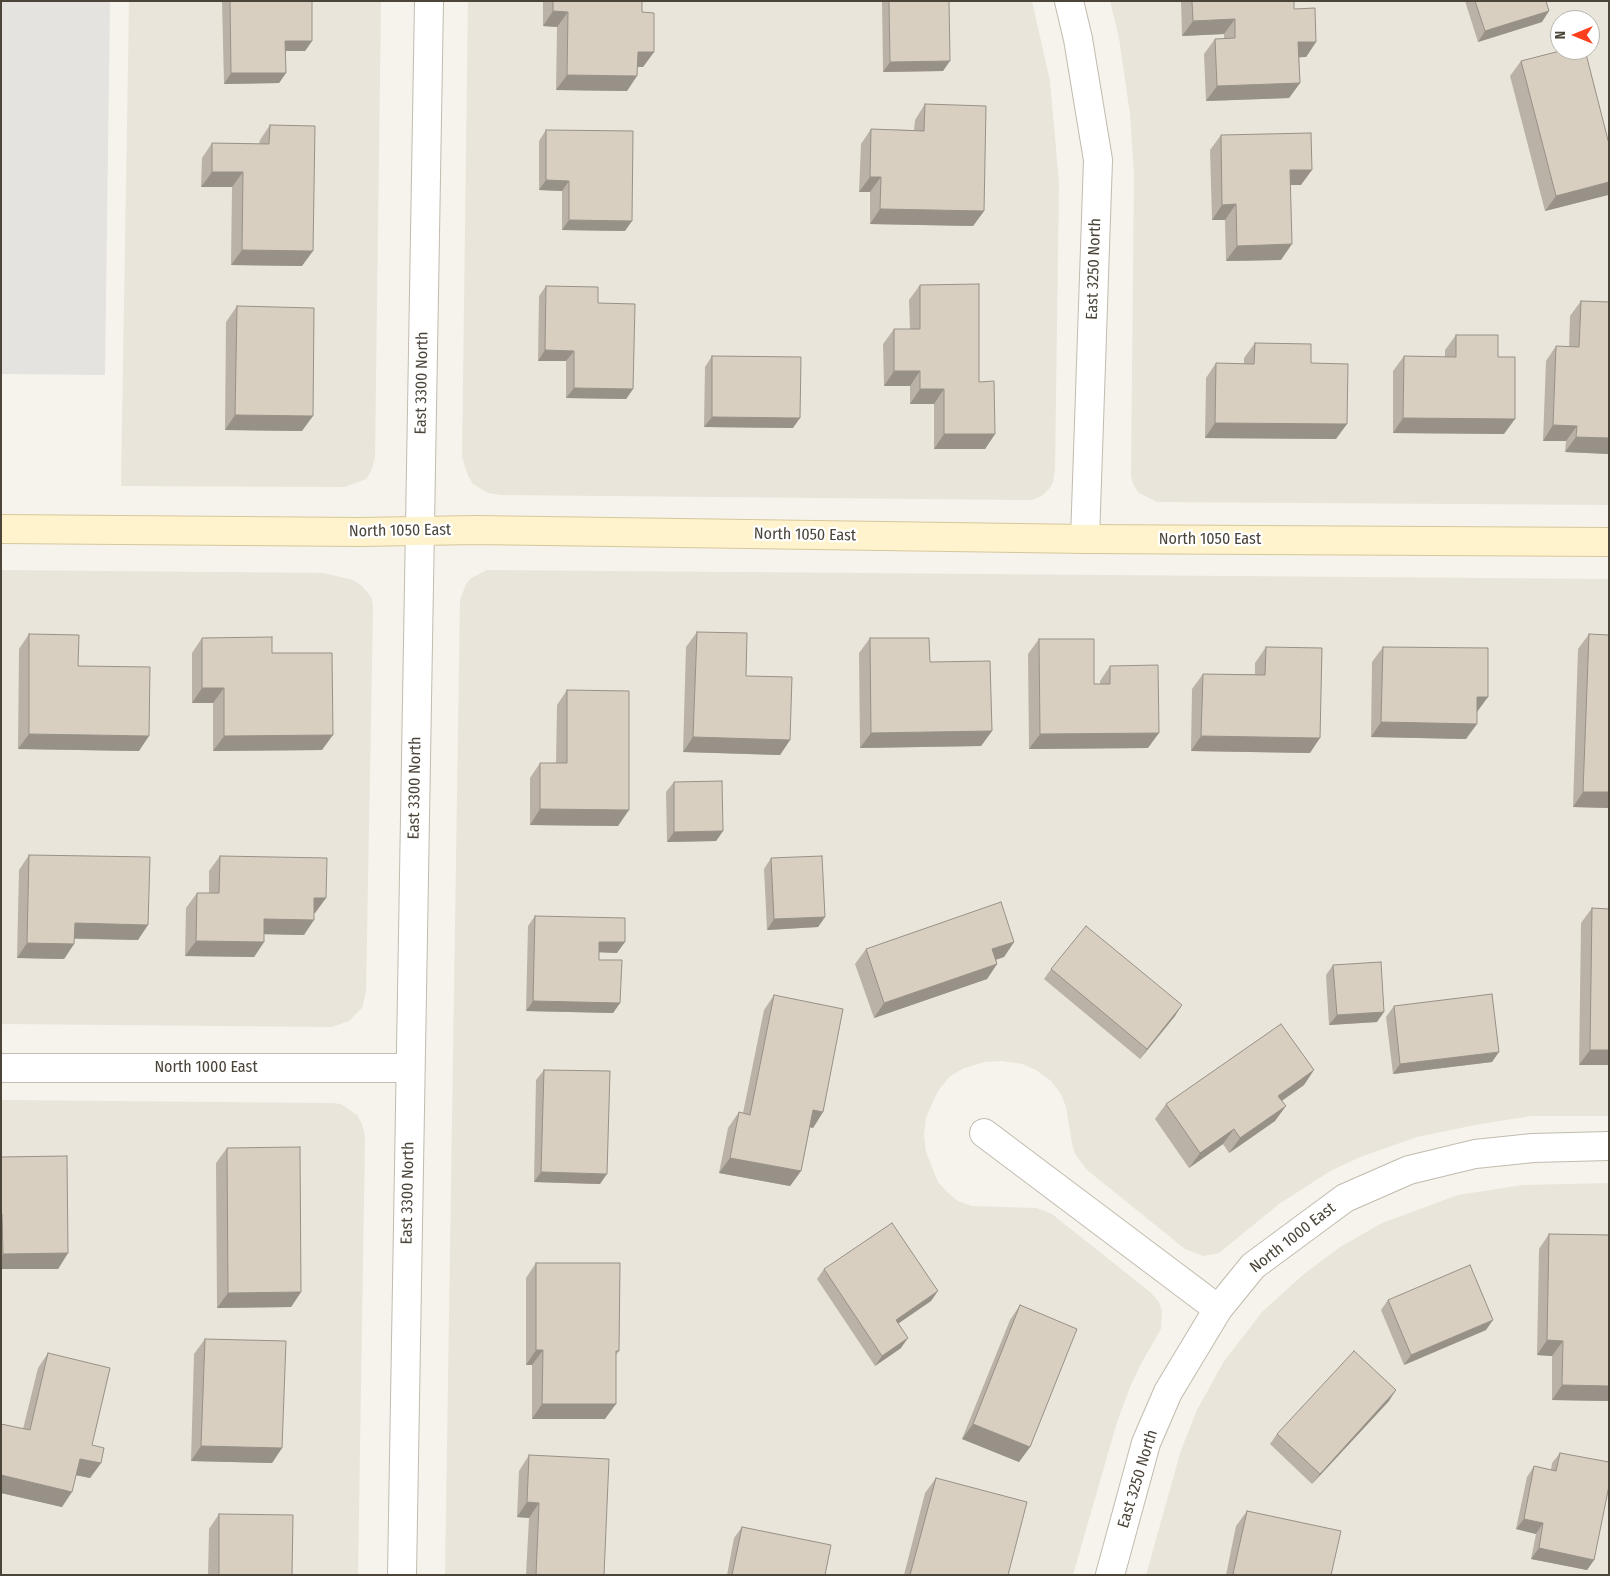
<!DOCTYPE html>
<style>
body{margin:0}
#map{position:relative;width:1610px;height:1576px;overflow:hidden;background:#f6f3ec;font-family:"Fira Sans Condensed",sans-serif}
canvas{display:block}
.frame{position:absolute;inset:0;border:2px solid #4b4439;pointer-events:none}
.north{position:absolute;left:1550px;top:10px;width:50px;height:50px;box-sizing:border-box;background:#fff;border:1px solid #b7b4b0;border-radius:50%;rotate:270deg;font-size:14px;font-weight:700;line-height:20px;text-align:center;color:#4b4439}
.north::after{content:'';display:block;margin:auto;width:18px;height:22px;background:#fc3f1d;clip-path:polygon(50% 0,100% 100%,50% 72%,0 100%)}
</style>
<div id="map">
<canvas width="1610" height="1576"></canvas>
<div class="frame"></div>
<div class="north">N</div>
</div>
<script>
const ctx = document.querySelector('canvas').getContext('2d');
ctx.lineJoin = 'round';
function paint(path, color) { ctx.fillStyle = color; ctx.fill(path, 'evenodd'); }
const poly = rows => new Path2D(rows.map(r => 'M' + r).join(''));
function trace(path, color, width, dash) { ctx.strokeStyle = color; ctx.lineWidth = width; ctx.lineCap = dash ? 'butt' : 'round'; ctx.setLineDash(dash || []); ctx.stroke(path); }
function drawText(font, color, halo, rows, align = 'center') {
  ctx.font = font + ' "Fira Sans Condensed",sans-serif'; ctx.lineWidth = 4.5; ctx.setLineDash([]); ctx.textBaseline = 'middle'; ctx.strokeStyle = halo; ctx.fillStyle = color; for (const [text, x, y, turn = 0] of rows) {
    ctx.save(); ctx.translate(x, y); ctx.rotate((+turn || 0) * Math.PI / 180); ctx.textAlign = isNaN(turn) ? turn : align; if (halo) ctx.strokeText(text, 0, 0); ctx.fillText(text, 0, 0); ctx.restore();
  }
}
paint(poly([
 [129,1,381,1,375,458,371,471,366,479,344,487,121,486],
 [468,1,1032,1,1050,81,1059,182,1055,470,1053,482,1049,489,1042,496,1032,500,501,495,488,493,473,484,468,476,462,457],
 [1110,1,1609,1,1609,505,1157,502,1139,493,1134,486,1131,477,1134,175,1130,114,1119,38],
 [1560,20,1590,20,1590,50,1560,50],
 [1,570,324,573,353,580,362,586,368,593,372,599,373,609,366,992,362,1008,349,1021,332,1027,1,1024],
 [487,570,1609,579,1609,1116,1531,1116,1475,1125,1417,1137,1363,1156,1332,1170,1279,1204,1219,1253,1203,1256,1185,1249,1087,1170,1075,1154,1072,1143,1066,1107,1061,1094,1051,1081,1036,1070,1022,1064,1002,1061,985,1062,964,1068,949,1077,938,1091,926,1117,924,1134,926,1152,938,1182,947,1192,958,1201,972,1206,1037,1208,1052,1214,1150,1292,1159,1302,1162,1311,1161,1329,1142,1362,1130,1387,1117,1422,1073,1575,445,1575,460,600,466,584,471,578],
 [1,1100,332,1103,341,1104,357,1115,362,1124,365,1136,358,1575,1,1575],
 [1609,1183,1609,1575,1146,1575,1181,1450,1197,1410,1224,1361,1263,1311,1304,1274,1340,1247,1382,1223,1458,1195,1523,1185]
]), '#eae5da');
paint(poly([
 [1,1,110,1,105,375,1,374]
]), '#e5e3e0');
const street = poly([
 [1069,1,1078,39,1098,160,1085,539],
 [1,1068,410,1068],
 [984,1133,1218,1309],
 [402,1575,429,1],
 [1110,1575,1146,1443,1168,1392,1218,1309,1253,1266,1345,1198,1409,1170,1475,1154,1533,1148,1609,1146]
]);
const secondary = poly([
 [1,529,359,532,477,530,1085,539,1609,542]
]);
trace(street, '#c2bbae', 30);
trace(secondary, '#d6c79b', 30);
trace(street, '#fff', 28);
trace(secondary, '#fff3cd', 28);
paint(poly([
 [222,1,312,1,312,41,305,51,285,51,286,73,279,83,224,84],
 [543,1,642,1,642,12,654,52,643,67,638,67,627,91,556,90,557,27,543,26],
 [882,1,949,1,943,71,883,72],
 [1181,1,1294,1,1294,9,1316,42,1306,57,1299,57,1300,83,1289,98,1206,101,1204,54,1215,39,1224,39,1224,34,1182,36],
 [1465,1,1546,1,1542,22,1478,42],
 [1521,61,1608,195,1545,211,1510,76],
 [925,104,984,211,973,226,870,224,870,192,859,192,861,144,871,129,914,130,915,120],
 [270,125,302,266,231,265,232,187,201,187,202,158,212,143,259,144,260,140],
 [546,130,625,231,562,230,562,191,539,190,539,141],
 [1221,135,1301,185,1290,185,1281,260,1226,261,1225,220,1212,220,1210,150],
 [920,285,979,382,995,434,985,449,934,449,934,404,910,404,910,386,884,386,883,344,894,329,910,329,909,300],
 [546,286,598,303,633,389,626,399,566,398,566,361,538,361,539,296],
 [1581,301,1609,302,1609,454,1565,452,1566,441,1543,441,1546,361,1556,346,1569,347,1570,316],
 [237,306,302,431,225,430,226,322],
 [1456,335,1498,357,1504,434,1393,433,1393,371,1404,356,1445,357,1445,350],
 [1255,343,1311,363,1336,439,1205,438,1206,378,1216,363,1244,364,1244,358],
 [712,356,793,428,704,427,705,367],
 [697,632,746,676,790,740,780,755,683,752,686,647],
 [29,634,78,666,139,751,18,749,19,649],
 [1589,634,1609,808,1573,807,1578,649],
 [202,638,272,653,322,750,213,751,213,703,192,703,192,653],
 [870,638,930,662,992,731,981,746,860,748,859,653],
 [1039,639,1094,684,1100,684,1100,681,1110,666,1148,748,1029,749,1028,654],
 [1266,647,1310,753,1191,751,1192,689,1203,674,1255,674,1255,663],
 [1383,647,1477,712,1466,739,1371,737,1372,662],
 [567,690,618,826,530,825,530,778,540,763,556,763,557,705],
 [674,782,723,831,716,841,667,842,666,792],
 [29,855,138,940,74,939,74,944,64,959,17,958,19,870],
 [220,856,326,898,315,913,314,913,304,935,264,934,264,942,254,957,185,956,186,908,197,893,209,893,209,871],
 [771,858,825,917,818,927,767,930,764,869],
 [1592,908,1609,909,1609,1065,1579,1065,1581,923],
 [535,916,617,953,599,952,599,960,620,1003,613,1013,526,1011,528,926],
 [1014,942,1004,957,996,960,997,964,987,979,874,1018,855,964,866,949],
 [1333,965,1377,1022,1329,1025,1326,975],
 [1051,969,1175,1016,1140,1059,1044,979],
 [774,995,823,1112,813,1128,810,1127,801,1171,790,1186,719,1173,728,1128,739,1112,743,1113,764,1010],
 [1394,1006,1492,1062,1393,1074,1386,1017],
 [544,1070,600,1184,534,1182,536,1080],
 [1304,1085,1282,1101,1275,1121,1229,1153,1223,1144,1189,1168,1155,1119,1166,1104],
 [227,1148,301,1292,291,1307,217,1308,216,1163],
 [1,1157,68,1253,58,1269,1,1269],
 [1549,1234,1609,1235,1609,1401,1552,1400,1552,1356,1537,1355,1539,1249],
 [536,1263,619,1351,616,1355,605,1419,532,1419,532,1365,526,1365,526,1278],
 [824,1269,931,1301,898,1323,901,1348,875,1366,817,1279],
 [1388,1300,1486,1330,1404,1365,1381,1310],
 [1020,1305,1030,1447,1019,1462,962,1439,1010,1320],
 [205,1339,282,1448,272,1463,191,1461,194,1354],
 [48,1353,101,1463,90,1478,76,1475,62,1507,1,1493,1,1424,23,1429,38,1368],
 [1389,1401,1312,1484,1270,1444,1277,1434],
 [1560,1453,1594,1560,1587,1570,1531,1559,1536,1534,1516,1529,1527,1477,1534,1466,1551,1470,1552,1463],
 [529,1455,604,1575,526,1575,529,1518,517,1517,519,1471],
 [936,1478,1008,1575,904,1575,925,1493],
 [1247,1511,1331,1575,1226,1575,1236,1526],
 [219,1514,292,1575,208,1575,209,1529],
 [742,1527,825,1575,727,1575,734,1538]
]), '#bab2a6');
paint(poly([
 [553,11,568,12,557,27,543,26],
 [1549,11,1542,22,1478,42,1485,31],
 [1235,19,1224,34,1182,36,1193,21],
 [285,41,312,41,305,51,278,51],
 [1298,42,1316,42,1306,57,1288,58],
 [638,52,654,52,643,67,628,67],
 [950,61,943,71,883,72,890,62],
 [231,73,286,73,279,83,224,84],
 [567,75,637,76,627,91,556,90],
 [1300,83,1289,98,1206,101,1217,86],
 [1290,170,1312,170,1301,185,1279,185],
 [212,172,243,172,232,187,201,187],
 [870,177,881,177,870,192,859,192],
 [546,180,569,181,562,191,539,190],
 [1609,182,1609,193,1608,195,1545,211,1556,196],
 [1236,204,1225,220,1212,220,1222,205],
 [880,209,984,211,973,226,870,224],
 [569,220,632,221,625,231,562,230],
 [1292,244,1281,260,1226,261,1237,246],
 [242,250,313,251,302,266,231,265],
 [545,350,574,351,566,361,538,361],
 [894,371,920,371,910,386,884,386],
 [574,388,633,389,626,399,566,398],
 [920,389,944,389,934,404,910,404],
 [235,415,313,416,302,431,225,430],
 [712,417,800,418,793,428,704,427],
 [1403,418,1515,419,1504,434,1393,433],
 [1215,423,1347,424,1336,439,1205,438],
 [1553,425,1577,426,1566,441,1543,441],
 [944,434,995,434,985,449,934,449],
 [1576,437,1609,438,1609,454,1565,452],
 [202,688,224,688,213,703,192,703],
 [1477,697,1488,697,1477,712],
 [1381,722,1477,724,1466,739,1371,737],
 [992,731,981,746,860,748,871,733],
 [1159,733,1148,748,1029,749,1040,734],
 [29,734,149,736,139,751,18,749],
 [333,735,322,750,213,751,224,736],
 [1201,736,1320,738,1310,753,1191,751],
 [693,737,790,740,780,755,683,752],
 [1583,792,1609,792,1609,808,1573,807],
 [540,809,629,810,618,826,530,825],
 [723,831,716,841,667,842,674,832],
 [314,898,326,898,315,913,304,913],
 [825,917,818,927,767,930,774,919],
 [264,919,314,920,304,935,254,934],
 [75,923,148,925,138,940,64,938],
 [196,941,264,942,254,957,185,956],
 [599,942,625,942,617,953,591,952],
 [1014,942,1004,957,981,964,992,949],
 [27,943,74,944,64,959,17,958],
 [997,964,987,979,874,1018,884,1003],
 [533,1001,620,1003,613,1013,526,1011],
 [1182,1005,1175,1016,1140,1059,1147,1049],
 [1384,1012,1377,1022,1329,1025,1337,1015],
 [1590,1050,1609,1050,1609,1065,1579,1065],
 [1499,1052,1492,1062,1393,1074,1400,1064],
 [1314,1070,1304,1085,1267,1111,1278,1096],
 [1286,1106,1275,1121,1229,1153,1240,1138],
 [813,1110,823,1112,813,1128,802,1125],
 [1234,1129,1223,1144,1189,1168,1200,1153],
 [730,1158,801,1171,790,1186,719,1173],
 [541,1172,607,1174,600,1184,534,1182],
 [68,1253,58,1269,1,1269,1,1257,3,1254],
 [938,1291,931,1301,889,1330,896,1320],
 [301,1292,291,1307,217,1308,228,1293],
 [1493,1320,1486,1330,1404,1365,1411,1355],
 [908,1338,901,1348,875,1366,882,1356],
 [1547,1340,1563,1341,1552,1356,1537,1355],
 [536,1350,543,1350,532,1365,526,1365],
 [1562,1385,1609,1386,1609,1401,1552,1400],
 [1396,1390,1389,1401,1312,1484,1320,1474],
 [542,1404,616,1404,605,1419,532,1419],
 [973,1424,1030,1447,1019,1462,962,1439],
 [201,1446,282,1448,272,1463,191,1461],
 [80,1459,101,1463,90,1478,70,1474],
 [1,1475,72,1492,62,1507,1,1493],
 [527,1502,539,1503,529,1518,517,1517],
 [1524,1519,1543,1523,1536,1534,1516,1529],
 [1539,1548,1594,1560,1587,1570,1531,1559]
]), '#979187');
const building = poly([
 [230,1,312,1,312,41,285,41,286,73,231,73,230,1],
 [553,1,642,1,642,12,654,13,654,52,638,52,637,76,567,75,568,12,553,11,553,1],
 [889,1,949,1,950,61,890,62,889,1],
 [1192,1,1294,1,1294,9,1315,8,1316,42,1298,42,1300,83,1217,86,1215,39,1235,38,1235,19,1193,21,1192,1],
 [1475,1,1546,1,1549,11,1485,31,1475,1],
 [1564,50,1585,50,1609,144,1609,182,1556,196,1521,61,1564,50],
 [925,104,986,106,984,211,880,209,881,177,870,177,871,129,924,131,925,104],
 [270,125,315,126,313,251,242,250,243,172,212,172,212,143,269,144,270,125],
 [546,130,633,131,632,221,569,220,569,181,546,180,546,130],
 [1311,133,1312,170,1290,170,1292,244,1237,246,1236,204,1222,205,1221,135,1311,133],
 [979,284,979,382,994,381,995,434,944,434,944,389,920,389,920,371,894,371,894,329,920,329,920,285,979,284],
 [546,286,598,287,598,303,635,304,633,389,574,388,574,351,545,350,546,286],
 [1581,301,1609,302,1609,438,1576,437,1577,426,1553,425,1556,346,1579,347,1581,301],
 [237,306,314,308,313,416,235,415,237,306],
 [1456,335,1498,335,1498,357,1515,357,1515,419,1403,418,1404,356,1456,357,1456,335],
 [1255,343,1311,344,1311,363,1348,364,1347,424,1215,423,1216,363,1254,364,1255,343],
 [712,356,801,357,800,418,712,417,712,356],
 [697,632,747,633,746,676,792,677,790,740,693,737,697,632],
 [29,634,79,635,78,666,150,667,149,736,29,734,29,634],
 [1589,634,1609,635,1609,792,1583,792,1589,634],
 [272,637,272,653,332,653,333,735,224,736,224,688,202,688,202,638,272,637],
 [870,638,929,638,930,662,990,661,992,731,871,733,870,638],
 [1039,639,1094,639,1094,684,1110,684,1110,666,1158,665,1159,733,1040,734,1039,639],
 [1266,647,1322,648,1320,738,1201,736,1203,674,1265,675,1266,647],
 [1383,647,1488,648,1488,697,1477,697,1477,724,1381,722,1383,647],
 [567,690,629,691,629,810,540,809,540,763,567,763,567,690],
 [722,781,723,831,674,832,674,782,722,781],
 [29,855,150,857,148,925,75,923,74,944,27,943,29,855],
 [220,856,327,858,326,898,314,898,314,920,264,919,264,942,196,941,197,893,219,893,220,856],
 [822,856,825,917,774,919,771,858,822,856],
 [1001,902,1014,942,992,949,997,964,884,1003,866,949,1001,902],
 [1592,908,1609,909,1609,1050,1590,1050,1592,908],
 [535,916,625,918,625,942,599,942,599,960,622,960,620,1003,533,1001,535,916],
 [1086,926,1182,1005,1147,1049,1051,969,1086,926],
 [1381,962,1384,1012,1337,1015,1333,965,1381,962],
 [1492,994,1499,1052,1400,1064,1394,1006,1492,994],
 [774,995,843,1009,823,1112,813,1110,801,1171,730,1158,739,1112,750,1115,774,995],
 [1281,1024,1314,1070,1278,1096,1286,1106,1240,1138,1234,1129,1200,1153,1166,1104,1281,1024],
 [544,1070,610,1071,607,1174,541,1172,544,1070],
 [300,1147,301,1292,228,1293,227,1148,300,1147],
 [67,1156,68,1253,3,1254,2,1214,1,1214,1,1157,67,1156],
 [892,1223,938,1291,896,1320,908,1338,882,1356,824,1269,892,1223],
 [1549,1234,1609,1235,1609,1386,1562,1385,1563,1341,1547,1340,1549,1234],
 [536,1263,620,1263,619,1351,616,1351,616,1404,542,1404,543,1350,536,1350,536,1263],
 [1470,1265,1493,1320,1411,1355,1388,1300,1470,1265],
 [1020,1305,1077,1329,1030,1447,973,1424,1020,1305],
 [205,1339,286,1341,282,1448,201,1446,205,1339],
 [1354,1351,1396,1390,1320,1474,1277,1434,1354,1351],
 [48,1353,110,1368,92,1445,104,1448,101,1463,80,1459,72,1492,1,1475,1,1424,30,1430,48,1353],
 [1560,1453,1609,1462,1609,1486,1594,1560,1539,1548,1543,1523,1524,1519,1534,1466,1556,1471,1560,1453],
 [529,1455,609,1459,604,1575,536,1575,539,1503,527,1502,529,1455],
 [936,1478,1027,1502,1008,1575,910,1575,936,1478],
 [1247,1511,1341,1531,1331,1575,1238,1575,1233,1574,1247,1511],
 [219,1514,293,1515,292,1575,219,1575,219,1514],
 [742,1527,831,1545,825,1575,732,1575,742,1527]
]);
paint(building, '#d8cfc1');
trace(building, '#979187', 1);
drawText('16px', '#4b4439', '#fff', [
 ["East 3250 North",1094,269,-88],
 ["East 3300 North",422,383,-89],
 ["North 1050 East",400,531,-1],
 ["North 1050 East",805,535,1],
 ["North 1050 East",1210,540],
 ["East 3300 North",415,788,-89],
 ["North 1000 East",206,1068],
 ["East 3300 North",408,1193,-89],
 ["North 1000 East",1293,1238,-38],
 ["East 3250 North",1138,1479,-73]
]);
</script>
